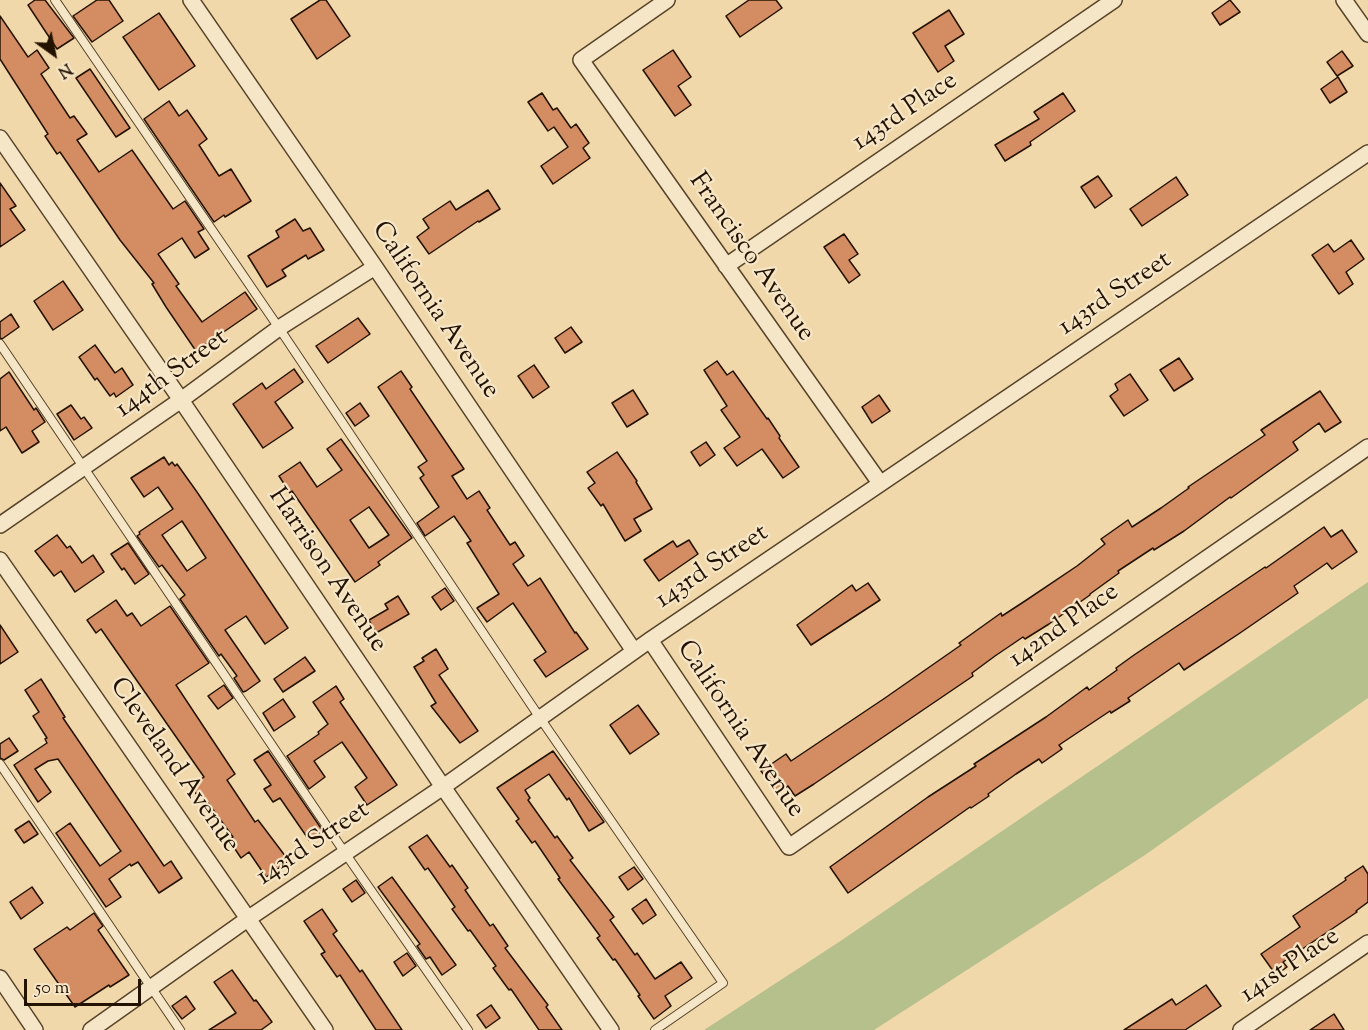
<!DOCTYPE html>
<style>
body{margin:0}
#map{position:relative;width:1368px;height:1030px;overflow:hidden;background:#f1d8aa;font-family:"Sorts Mill Goudy",serif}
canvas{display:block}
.north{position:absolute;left:24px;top:24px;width:60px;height:60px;-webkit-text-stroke:4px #f6e6c8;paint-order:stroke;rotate:147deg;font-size:16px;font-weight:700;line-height:24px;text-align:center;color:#241200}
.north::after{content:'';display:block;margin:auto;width:21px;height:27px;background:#241200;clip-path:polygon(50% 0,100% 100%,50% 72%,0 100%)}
.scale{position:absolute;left:24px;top:979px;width:117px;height:27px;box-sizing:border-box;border:3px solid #241200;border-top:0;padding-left:8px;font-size:18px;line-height:21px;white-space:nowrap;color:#241200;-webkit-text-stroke:4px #f6e6c8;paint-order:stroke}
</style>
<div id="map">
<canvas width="1368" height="1030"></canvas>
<div class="north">N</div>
<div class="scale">50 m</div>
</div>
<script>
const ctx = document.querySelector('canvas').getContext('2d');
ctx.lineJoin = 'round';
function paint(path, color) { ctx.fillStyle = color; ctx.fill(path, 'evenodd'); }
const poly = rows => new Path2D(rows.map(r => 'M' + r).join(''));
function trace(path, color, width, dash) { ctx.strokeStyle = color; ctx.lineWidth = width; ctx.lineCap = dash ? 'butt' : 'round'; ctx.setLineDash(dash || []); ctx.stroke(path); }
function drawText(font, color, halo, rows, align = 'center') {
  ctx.font = font + ' "Sorts Mill Goudy",serif'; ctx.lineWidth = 4.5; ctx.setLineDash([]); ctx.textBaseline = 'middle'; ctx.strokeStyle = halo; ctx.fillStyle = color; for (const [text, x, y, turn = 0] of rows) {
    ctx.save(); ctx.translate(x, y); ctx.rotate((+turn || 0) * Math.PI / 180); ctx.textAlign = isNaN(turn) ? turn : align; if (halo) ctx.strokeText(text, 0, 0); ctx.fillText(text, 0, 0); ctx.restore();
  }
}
paint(poly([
 [1368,582,1368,698,1145,855,874,1030,704,1030,839,942]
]), '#b5c08c');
const building = poly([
 [35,0,45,0,74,38,57,49,28,5,35,0],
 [97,0,109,0,123,21,92,42,73,16,97,0],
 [320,0,326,0,350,36,317,59,291,19,320,0],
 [749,0,776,0,782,8,740,37,726,16,749,0],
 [1230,0,1240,12,1220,25,1212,13,1230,0],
 [949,10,964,34,945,46,954,61,938,72,913,33,949,10],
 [159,13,195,66,159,90,123,37,159,13],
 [0,16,28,57,37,50,49,68,41,74,70,118,74,116,87,134,77,140,99,172,132,150,173,209,185,201,204,229,198,232,209,249,195,258,182,238,158,254,179,284,176,286,202,322,245,292,257,309,196,351,166,307,152,284,154,283,120,240,60,152,57,154,45,136,48,134,0,59,0,16],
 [673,50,691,77,678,86,691,105,675,116,643,70,673,50],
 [1342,51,1353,66,1337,76,1327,62,1342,51],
 [90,69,130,128,116,137,76,78,90,69],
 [1338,77,1347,92,1330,103,1321,89,1338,77],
 [542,93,553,110,557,108,571,128,576,124,589,143,583,148,590,158,553,184,541,166,568,147,554,127,548,131,528,102,542,93],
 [1063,93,1075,111,1030,142,1031,145,1005,161,995,145,1039,119,1034,112,1063,93],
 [169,101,179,116,187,110,207,139,199,145,219,176,231,169,251,201,225,217,224,215,214,222,144,119,169,101],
 [1098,176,1112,196,1095,208,1081,187,1098,176],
 [1176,177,1188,195,1142,226,1130,209,1176,177],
 [0,183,16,206,10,209,25,230,0,247,0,183],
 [488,190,500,209,479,222,478,221,429,254,417,237,429,228,423,219,450,201,456,210,488,190],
 [295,219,303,231,310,228,324,250,308,259,306,255,282,270,286,276,267,287,248,256,279,237,276,231,295,219],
 [844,234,858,254,849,260,860,275,849,283,824,247,844,234],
 [1351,240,1364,259,1346,272,1353,284,1339,294,1312,255,1328,244,1334,252,1351,240],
 [63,281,83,310,53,330,34,301,63,281],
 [11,314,19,327,2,339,0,338,0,322,11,314],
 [358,318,370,334,328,363,316,346,358,318],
 [571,327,582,342,565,353,555,338,571,327],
 [95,345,115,373,122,368,133,385,116,397,114,393,110,396,97,378,95,380,79,357,95,345],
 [1179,358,1193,379,1174,391,1160,370,1179,358],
 [717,361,727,375,733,371,767,419,768,418,780,436,779,438,799,467,783,478,762,449,737,466,724,448,740,437,721,410,727,406,704,370,717,361],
 [534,365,549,387,533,398,518,376,534,365],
 [294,369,303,382,275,402,293,428,263,448,233,404,262,383,266,389,294,369],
 [401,371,412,387,410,389,464,469,452,476,467,499,479,491,490,508,487,510,510,545,515,542,524,556,513,564,528,586,540,578,575,633,576,632,588,649,546,677,534,660,546,652,513,603,487,622,477,608,499,594,467,543,471,541,454,516,425,536,417,523,439,507,420,478,424,475,418,467,427,461,378,387,401,371],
 [9,372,34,410,36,408,45,422,32,431,39,442,22,453,6,427,0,431,0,379,9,372],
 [1130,374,1148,400,1124,416,1110,396,1118,390,1115,384,1130,374],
 [633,390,648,414,627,427,612,403,633,390],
 [1320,391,1341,422,1325,432,1319,423,1293,442,1298,450,1249,485,1231,498,1230,497,1184,531,1154,550,1153,548,1118,571,1119,573,1090,594,1090,595,1049,624,1025,639,1023,637,995,656,972,673,973,676,814,784,795,796,788,786,777,793,761,771,786,754,791,761,885,698,961,645,959,643,1001,613,1002,616,1025,601,1077,566,1105,544,1101,539,1128,520,1132,527,1161,508,1189,488,1188,487,1265,435,1261,430,1320,391],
 [879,395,890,411,872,423,862,407,879,395],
 [360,403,369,416,355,426,346,413,360,403],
 [71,405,81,419,84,417,92,428,74,440,57,414,71,405],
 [341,439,412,538,378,562,380,565,355,582,292,491,290,493,279,476,300,462,317,487,342,470,327,449,341,439],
 [369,507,389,535,369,548,350,520,369,507],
 [706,442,715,455,700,466,691,452,706,442],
 [617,452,637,481,636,482,652,509,634,519,641,531,625,541,603,504,601,506,588,488,595,483,587,472,617,452],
 [164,457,169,465,172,462,175,466,177,464,197,492,288,628,265,644,246,616,225,630,260,681,246,691,243,692,234,678,237,676,221,654,219,656,180,599,185,595,162,565,159,567,137,536,140,534,139,532,173,509,158,487,144,497,131,478,164,457],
 [182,521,206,558,187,571,162,535,182,521],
 [1324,527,1331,537,1342,530,1357,552,1332,569,1327,563,1294,586,1298,593,1240,633,1184,670,1179,663,1128,698,1130,701,1111,713,1110,711,1059,745,1062,749,1042,763,1039,759,1016,774,988,794,989,796,971,808,970,807,848,893,830,867,928,797,976,766,974,764,1046,717,1087,687,1089,690,1117,670,1116,668,1134,655,1265,567,1266,568,1324,527],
 [57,535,67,548,70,546,82,563,93,555,104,572,75,592,61,571,54,576,35,551,57,535],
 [689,540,698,554,659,581,644,560,673,541,677,547,689,540],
 [128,543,149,574,135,584,124,568,122,570,111,554,128,543],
 [868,583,880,600,811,645,797,625,852,585,856,591,868,583],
 [445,588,454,601,441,610,432,597,445,588],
 [398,596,409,614,376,633,369,620,388,609,385,604,398,596],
 [116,600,127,616,132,613,141,626,170,606,209,663,176,685,235,774,227,780,255,822,258,820,289,861,266,877,249,852,241,858,229,840,233,837,203,796,199,798,191,786,204,777,101,629,96,633,87,620,116,600],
 [0,625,18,652,0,664,0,625],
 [436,649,448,669,439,675,478,731,460,743,431,706,436,703,414,667,424,661,422,658,436,649],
 [305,657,315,671,283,692,274,679,305,657],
 [41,679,65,717,63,718,164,866,171,861,182,878,159,893,138,862,131,866,130,864,109,879,121,897,106,907,56,833,70,823,100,866,121,851,120,850,58,759,48,761,35,769,51,792,38,802,14,765,47,743,45,739,47,738,33,716,39,712,25,690,41,679],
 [224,685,233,698,218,709,208,696,224,685],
 [336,686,344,699,340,702,397,785,367,805,355,787,367,778,342,742,314,761,325,777,309,789,287,756,319,734,318,732,328,724,313,702,336,686],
 [283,699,295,717,274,731,263,713,283,699],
 [638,705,659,734,630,754,610,725,638,705],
 [9,738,18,751,4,760,0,758,0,744,9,738],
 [268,751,323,831,309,840,280,798,273,802,264,789,271,785,254,760,268,751],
 [553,751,604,822,589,831,569,798,567,800,549,774,525,790,530,798,528,800,555,838,557,836,573,858,570,860,614,917,610,920,635,955,637,953,655,979,681,962,692,978,665,996,671,1006,654,1019,638,996,640,995,615,959,613,960,597,938,600,936,558,879,560,878,535,841,532,843,516,821,519,819,497,788,553,751],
 [29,821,38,834,24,843,15,830,29,821],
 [427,835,450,867,452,865,468,888,465,890,490,926,493,924,508,946,505,948,548,1005,546,1007,562,1030,539,1030,511,989,509,990,493,968,496,966,470,930,468,931,452,909,455,907,428,868,425,870,409,847,427,835],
 [1363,866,1368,874,1368,902,1356,911,1357,912,1283,962,1287,967,1276,975,1261,954,1300,927,1293,916,1346,880,1345,878,1363,866],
 [634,867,643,879,628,890,619,877,634,867],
 [392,877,456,965,442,975,430,957,426,959,417,946,420,944,378,887,392,877],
 [356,880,365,893,352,902,343,889,356,880],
 [32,887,43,903,21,919,10,902,32,887],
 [646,899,656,915,643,924,632,909,646,899],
 [322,909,337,931,333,934,360,972,362,970,402,1030,376,1030,340,975,337,977,321,954,325,952,304,921,322,909],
 [94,913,103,926,98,930,129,975,110,987,109,985,75,1007,34,949,67,927,70,930,94,913],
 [407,953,416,966,403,976,394,962,407,953],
 [232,970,254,1001,256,1000,272,1022,261,1030,209,1030,236,1013,214,982,232,970],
 [1206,985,1221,1006,1185,1030,1124,1030,1172,999,1176,1005,1206,985],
 [186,996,195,1009,182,1019,172,1006,186,996],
 [491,1005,500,1018,486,1028,477,1015,491,1005],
 [1334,1014,1344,1030,1310,1030,1334,1014]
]);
paint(building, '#d48d62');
trace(building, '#241200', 1.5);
const service = poly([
 [55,0,279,328,540,718,723,983,655,1030],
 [0,344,345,853,468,1030],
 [0,764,180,1030]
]);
const minor = poly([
 [191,0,375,267,634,651],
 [667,0,581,60,880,483],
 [1344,0,1368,34],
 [0,138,181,400,443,787,611,1030],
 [726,266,1114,0],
 [0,525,181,400,279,328,375,267],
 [0,560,325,1030],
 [650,640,789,847,1368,447],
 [0,978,35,1030],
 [91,1030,249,918,443,787,650,640,1368,153],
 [1241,1030,1368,943]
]);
trace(service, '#57442a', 10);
trace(minor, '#57442a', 18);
trace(service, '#f6e6c8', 8);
trace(minor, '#f6e6c8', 15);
drawText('26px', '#241200', '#f6e6c8', [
 ["143rd Place",906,113,-34],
 ["Francisco Avenue",750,258,55],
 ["143rd Street",1116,295,-34],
 ["California Avenue",434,311,56],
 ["144th Street",173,375,-36],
 ["143rd Street",713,568,-34],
 ["Harrison Avenue",326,571,56],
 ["142nd Place",1065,627,-35],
 ["California Avenue",739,730,56],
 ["Cleveland Avenue",173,766,55],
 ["143rd Street",314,845,-34],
 ["141st Place",1291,967,-34]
]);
</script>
